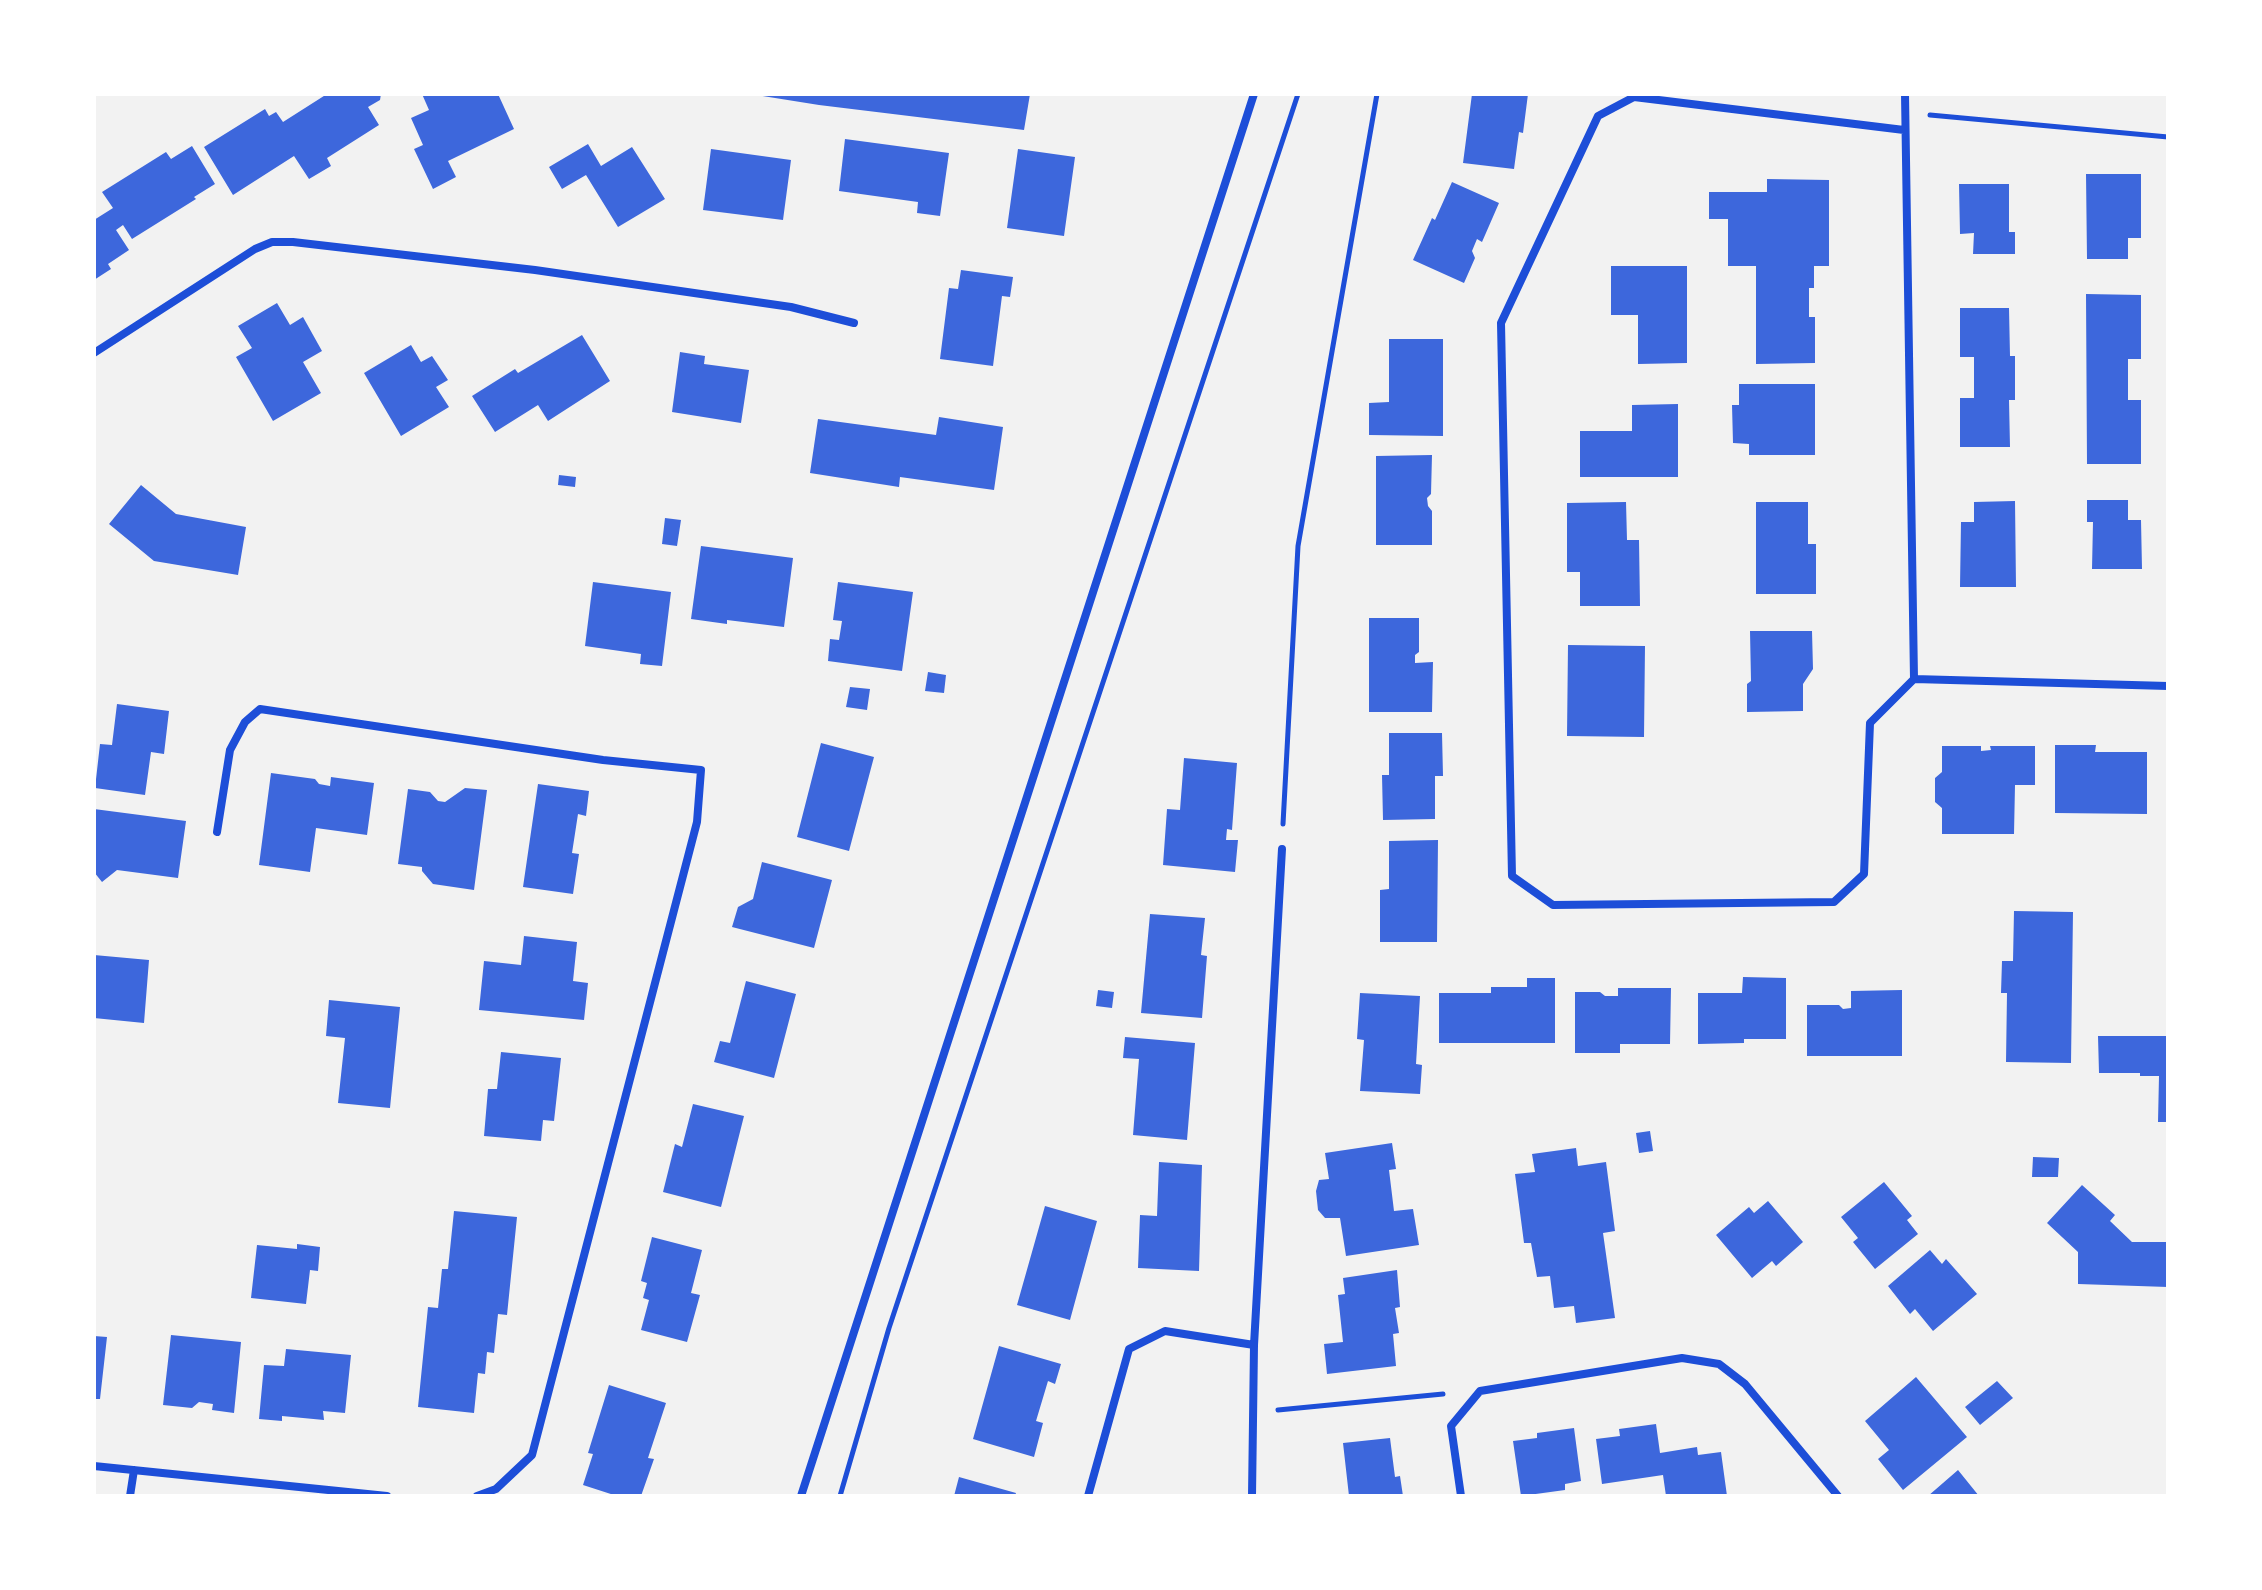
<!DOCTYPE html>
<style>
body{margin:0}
#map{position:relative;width:2262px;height:1590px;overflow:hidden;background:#f2f2f2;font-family:Figtree,sans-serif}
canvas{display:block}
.frame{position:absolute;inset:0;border:96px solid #fff;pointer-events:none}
</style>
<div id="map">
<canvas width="2262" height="1590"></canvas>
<div class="frame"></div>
</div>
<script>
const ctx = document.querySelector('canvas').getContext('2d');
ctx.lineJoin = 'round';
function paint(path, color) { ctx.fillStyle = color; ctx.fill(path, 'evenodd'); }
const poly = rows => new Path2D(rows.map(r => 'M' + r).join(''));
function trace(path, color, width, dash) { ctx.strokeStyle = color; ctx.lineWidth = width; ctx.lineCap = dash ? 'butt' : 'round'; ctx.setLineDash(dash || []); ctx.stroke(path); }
paint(poly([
 [327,94,381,94,380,100,368,107,379,125,327,158,331,166,309,179,294,156,233,195,204,147,265,109,269,116,276,112,283,122],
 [422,94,498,94,514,129,448,161,456,177,433,189,414,149,423,145,411,118,429,110],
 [750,94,1030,94,1024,130,819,105],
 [1472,94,1528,94,1523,133,1519,132,1514,169,1463,163],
 [845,139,949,153,940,216,917,213,918,202,839,191],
 [588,144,601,166,632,147,665,199,618,227,586,175,562,189,549,167],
 [192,146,215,184,194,197,196,199,132,239,123,225,116,230,129,250,108,264,111,269,94,280,94,220,113,208,102,192,166,152,171,159],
 [711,149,791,160,783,220,703,210],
 [1018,149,1075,157,1064,236,1007,228],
 [2086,174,2141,174,2141,238,2128,238,2128,259,2087,259],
 [1767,179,1829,180,1829,266,1814,266,1814,288,1809,288,1809,317,1815,317,1815,363,1756,364,1756,266,1728,266,1728,219,1709,219,1709,192,1767,192],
 [1452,182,1499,203,1482,242,1477,239,1472,251,1475,258,1464,283,1413,260,1432,218,1435,220],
 [1959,184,2009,184,2009,232,2015,232,2015,254,1973,254,1974,233,1960,234],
 [1611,266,1687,266,1687,363,1638,364,1638,315,1611,315],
 [961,270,1013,277,1010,297,1002,296,993,366,940,359,949,288,958,289],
 [2086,294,2141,295,2141,359,2128,359,2128,400,2141,400,2141,464,2087,464],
 [277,303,290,325,303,317,322,351,303,362,321,393,273,421,236,357,252,348,238,326],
 [1960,308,2009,308,2010,356,2015,356,2015,400,2009,400,2010,447,1960,447,1960,398,1974,398,1974,357,1960,357],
 [582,335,610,381,548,421,538,405,495,432,472,396,515,369,518,373],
 [1389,339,1443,339,1443,436,1369,435,1369,403,1389,402],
 [411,345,421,362,432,356,448,380,436,387,449,407,401,436,364,373],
 [680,352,705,356,704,364,749,370,741,423,672,412],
 [1739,384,1815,384,1815,455,1749,455,1749,444,1733,443,1732,405,1739,405],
 [1678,404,1678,477,1580,477,1580,431,1632,431,1632,405],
 [939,417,1003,427,994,490,900,477,899,487,810,473,818,419,936,435],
 [1432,455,1431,494,1427,498,1428,506,1432,511,1432,545,1376,545,1376,456],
 [559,475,576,477,575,487,558,485],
 [141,485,176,514,246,527,238,575,154,561,109,524],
 [2087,500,2128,500,2128,520,2141,520,2142,569,2092,569,2093,522,2087,522],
 [2015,501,2016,587,1960,587,1961,522,1974,522,1974,502],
 [1626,502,1627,540,1639,540,1640,606,1580,606,1580,572,1567,572,1567,503],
 [1756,502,1808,502,1808,544,1816,544,1816,594,1756,594],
 [665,518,681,520,677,546,662,544],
 [701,546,793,558,784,627,727,620,727,624,691,619],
 [593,582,671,592,662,666,640,664,641,654,585,646],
 [838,582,913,592,902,671,828,661,830,639,839,640,842,621,833,620],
 [1369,618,1419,618,1419,652,1415,655,1415,663,1433,662,1432,712,1369,712],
 [1750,631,1812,631,1813,669,1803,684,1803,711,1747,712,1747,684,1751,681],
 [1568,645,1645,646,1644,737,1567,736],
 [928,672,946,675,944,693,925,691],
 [850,687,870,689,867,710,846,707],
 [117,704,169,711,164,754,151,752,145,795,95,788,100,744,112,745],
 [1389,733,1442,733,1443,776,1435,776,1435,819,1383,820,1382,775,1389,775],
 [821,743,874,757,849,851,797,837],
 [2055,745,2096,745,2095,752,2147,752,2147,814,2055,813],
 [1942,746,1981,746,1981,751,1991,750,1990,746,2035,746,2035,785,2015,785,2014,834,1942,834,1942,808,1935,802,1935,778,1942,772],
 [1184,758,1237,763,1232,830,1227,829,1226,840,1238,840,1235,872,1163,865,1167,809,1180,810],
 [271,773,315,779,319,784,330,786,331,777,374,783,367,835,316,828,310,872,259,865],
 [538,784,589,791,586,816,578,814,572,853,579,854,573,894,523,887],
 [465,788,487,790,474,890,433,884,422,871,422,867,398,864,408,789,430,792,438,801,445,802],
 [94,809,186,821,178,878,117,870,102,882,94,872],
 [1438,840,1437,942,1380,942,1380,890,1389,889,1389,841],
 [762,862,832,880,814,948,732,927,738,907,753,899],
 [2014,911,2073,912,2071,1063,2006,1062,2007,993,2001,993,2002,961,2013,961],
 [1150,914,1205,918,1201,955,1207,956,1202,1018,1141,1013],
 [524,936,577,942,573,981,588,983,584,1020,479,1010,484,961,521,965],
 [94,955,149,960,144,1023,94,1018],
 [1743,977,1786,978,1786,1039,1744,1039,1744,1043,1698,1044,1698,993,1742,993],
 [1527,978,1555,978,1555,1043,1439,1043,1439,993,1491,993,1491,987,1527,987],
 [746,981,796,994,774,1078,714,1062,720,1041,730,1043],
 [1618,988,1671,988,1670,1044,1620,1044,1620,1053,1575,1053,1575,992,1600,992,1605,996,1618,996],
 [1098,990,1114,992,1112,1008,1096,1006],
 [1902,990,1902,1056,1807,1056,1807,1005,1839,1005,1843,1009,1851,1008,1851,991],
 [1360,993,1420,996,1416,1064,1422,1065,1420,1094,1360,1091,1364,1040,1357,1039],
 [329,1000,400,1007,390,1108,338,1103,345,1038,326,1036],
 [2098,1036,2168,1036,2168,1122,2158,1122,2159,1076,2140,1076,2140,1073,2099,1073],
 [1125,1037,1195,1043,1187,1140,1133,1135,1139,1059,1123,1058],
 [501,1052,561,1058,554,1121,543,1120,541,1141,484,1136,488,1089,497,1089],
 [693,1104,744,1116,721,1207,663,1192,675,1144,682,1147],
 [1650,1131,1653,1151,1639,1153,1636,1133],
 [1392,1143,1396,1169,1389,1170,1394,1211,1413,1209,1419,1245,1346,1256,1340,1218,1325,1218,1318,1210,1316,1191,1319,1180,1329,1179,1325,1153],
 [1576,1148,1578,1166,1606,1162,1615,1231,1603,1233,1615,1318,1576,1323,1574,1306,1554,1308,1550,1276,1537,1277,1531,1243,1524,1243,1515,1174,1535,1172,1532,1154],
 [2033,1157,2059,1158,2058,1177,2032,1177],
 [1159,1162,1202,1165,1199,1271,1138,1268,1140,1215,1157,1216],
 [1884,1182,1912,1216,1907,1220,1918,1234,1875,1269,1853,1242,1858,1238,1841,1217],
 [2082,1185,2115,1215,2110,1221,2132,1242,2168,1242,2168,1287,2078,1284,2078,1252,2047,1223],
 [1768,1201,1803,1242,1776,1266,1772,1261,1752,1278,1716,1235,1749,1207,1754,1213],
 [1045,1206,1097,1221,1070,1320,1017,1305],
 [454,1211,517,1217,507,1315,498,1314,494,1353,487,1352,485,1374,478,1373,474,1413,418,1407,428,1307,438,1308,442,1269,448,1269],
 [652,1237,702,1250,691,1293,700,1295,687,1342,641,1330,649,1300,643,1298,647,1283,641,1281],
 [297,1244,320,1247,318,1271,310,1270,306,1304,251,1298,257,1245,297,1249],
 [1930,1250,1942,1264,1946,1259,1977,1294,1933,1331,1915,1309,1910,1314,1888,1286],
 [1397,1270,1400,1307,1395,1308,1399,1333,1393,1334,1396,1366,1327,1374,1324,1344,1343,1342,1338,1295,1345,1294,1343,1278],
 [171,1335,241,1342,234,1413,212,1410,213,1404,199,1402,192,1408,163,1405],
 [94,1336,107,1337,100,1399,94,1399],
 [999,1346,1061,1364,1055,1384,1048,1381,1036,1421,1043,1423,1034,1457,973,1439],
 [286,1349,351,1355,345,1413,323,1411,324,1420,282,1416,282,1421,259,1419,264,1365,284,1366],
 [1916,1377,1967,1437,1903,1490,1878,1459,1889,1450,1865,1421],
 [1997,1381,2013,1398,1980,1425,1965,1407],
 [609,1385,666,1403,648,1458,654,1459,641,1496,617,1496,583,1485,593,1454,588,1453],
 [1656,1424,1660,1453,1697,1447,1698,1455,1721,1452,1727,1496,1666,1496,1663,1475,1602,1484,1596,1439,1620,1436,1619,1429],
 [1574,1428,1581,1481,1565,1484,1565,1490,1521,1496,1513,1441,1537,1438,1537,1433],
 [1390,1438,1395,1477,1400,1476,1403,1496,1349,1496,1343,1443],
 [1958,1470,1979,1496,1928,1496],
 [959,1477,1016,1493,1015,1496,954,1496]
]), '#3d67dc');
trace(poly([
 [1930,115,2168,137],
 [1283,824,1298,546,1377,94],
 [1278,1410,1443,1394],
 [840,1496,889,1328,1298,94]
]), '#1d4ed8', 5);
trace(poly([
 [1905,94,1914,679,2168,686],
 [1904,130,1634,97,1598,116,1501,323,1512,876,1553,905,1834,902,1864,874,1870,723,1914,679],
 [94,353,255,249,272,242,293,242,535,270,791,307,854,323],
 [217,832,230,750,245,722,260,709,603,760,701,770,697,822,532,1455,496,1489,477,1496],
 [94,1466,387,1496],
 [130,1496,134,1470],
 [801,1496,1254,94],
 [1088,1496,1129,1349,1165,1331,1254,1345],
 [1252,1496,1254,1345,1282,849],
 [1461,1496,1451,1426,1480,1391,1682,1358,1719,1364,1745,1384,1838,1496]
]), '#1d4ed8', 8);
</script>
